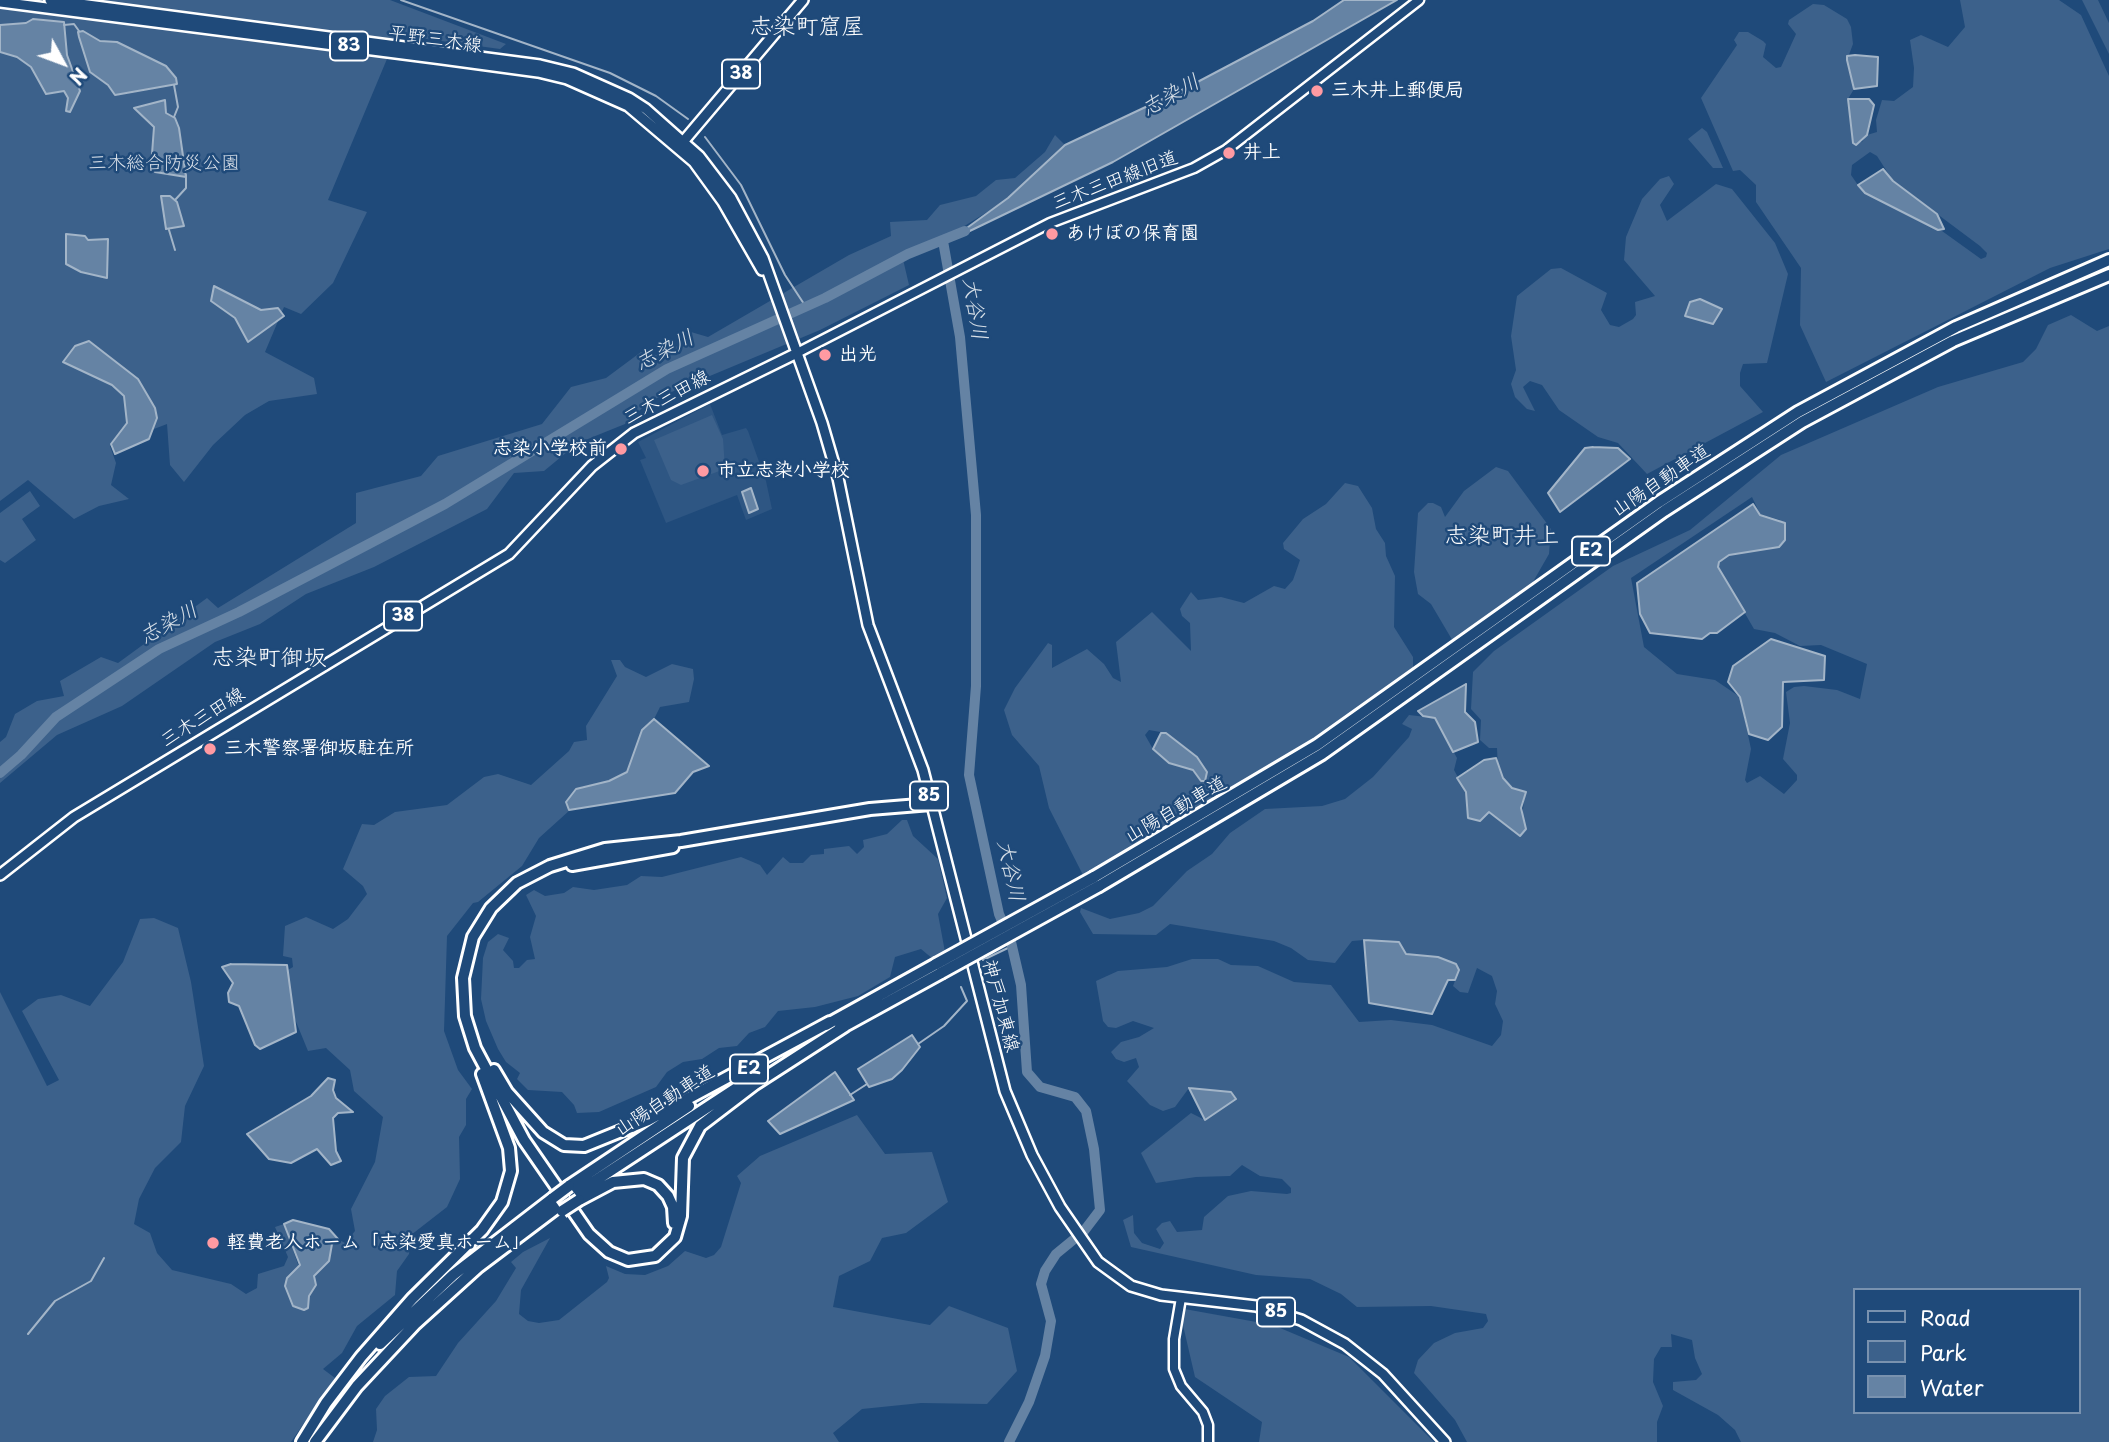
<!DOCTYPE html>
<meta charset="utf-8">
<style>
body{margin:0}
#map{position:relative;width:2109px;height:1442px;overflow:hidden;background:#1f4a7a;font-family:"Playpen Sans",sans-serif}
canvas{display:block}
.legend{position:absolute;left:1853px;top:1288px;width:228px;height:126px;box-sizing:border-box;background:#1f4a7a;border:2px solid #7992af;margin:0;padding:9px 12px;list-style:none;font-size:21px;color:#fff}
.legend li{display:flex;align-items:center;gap:14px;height:35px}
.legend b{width:35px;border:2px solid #7992af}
.north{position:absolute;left:28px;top:28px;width:70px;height:70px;-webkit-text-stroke:5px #1f4a7a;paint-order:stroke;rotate:131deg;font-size:19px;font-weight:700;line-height:28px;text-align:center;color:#fff}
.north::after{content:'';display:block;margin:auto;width:24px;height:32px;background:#fff;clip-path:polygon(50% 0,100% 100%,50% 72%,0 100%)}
</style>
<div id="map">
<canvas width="2109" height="1442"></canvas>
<ul class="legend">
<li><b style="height:9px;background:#1f4a7a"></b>Road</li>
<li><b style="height:19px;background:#3c618b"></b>Park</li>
<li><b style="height:19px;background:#6583a4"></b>Water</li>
</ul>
<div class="north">N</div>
</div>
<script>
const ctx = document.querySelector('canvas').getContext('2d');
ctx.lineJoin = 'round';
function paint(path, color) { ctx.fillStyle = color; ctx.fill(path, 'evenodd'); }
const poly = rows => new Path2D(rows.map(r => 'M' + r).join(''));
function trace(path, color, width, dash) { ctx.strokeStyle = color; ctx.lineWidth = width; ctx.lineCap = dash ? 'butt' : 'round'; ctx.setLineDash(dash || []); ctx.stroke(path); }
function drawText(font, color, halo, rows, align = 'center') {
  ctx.font = font + ' "Playpen Sans","Klee One",sans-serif'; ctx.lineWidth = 5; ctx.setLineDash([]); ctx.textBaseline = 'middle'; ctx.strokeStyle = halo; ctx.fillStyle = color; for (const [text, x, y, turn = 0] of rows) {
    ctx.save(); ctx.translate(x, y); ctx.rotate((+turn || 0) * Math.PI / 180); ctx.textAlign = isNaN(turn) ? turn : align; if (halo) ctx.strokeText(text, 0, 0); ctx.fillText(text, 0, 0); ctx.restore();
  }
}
paint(poly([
 [710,404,722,435,746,428,748,431,766,481,772,509,746,520,737,495,666,523,640,460,646,458,638,442]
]), '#2e5683');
paint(poly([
 [0,0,390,0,506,44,500,49,397,35,328,200,367,212,333,283,301,314,284,307,265,352,314,378,317,394,269,401,245,415,213,445,184,482,170,465,167,424,110,446,116,463,111,485,129,499,99,506,74,519,28,480,0,501],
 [1960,0,2059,0,2081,15,2109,76,2109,249,2050,268,1826,382,1800,325,1801,268,1756,202,1756,185,1740,170,1733,171,1701,98,1737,45,1734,40,1739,32,1748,32,1763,41,1766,44,1763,57,1776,68,1781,67,1796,34,1788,24,1789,20,1813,4,1824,5,1847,19,1851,27,1853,44,1847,60,1854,89,1848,99,1853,143,1862,142,1867,135,1877,132,1876,120,1882,100,1894,101,1913,87,1914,68,1910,40,1921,35,1948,47,1965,27],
 [1870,152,1877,156,1893,181,1980,246,1987,253,1986,257,1981,259,1942,231,1858,185,1851,175,1852,165],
 [2082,0,2098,0,2109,23,2109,54],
 [1702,128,1707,132,1723,168,1713,168,1688,139],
 [1055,135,1065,145,1008,199,958,230,902,255,909,285,820,330,650,401,625,424,578,443,544,471,514,473,487,509,374,567,306,594,260,624,215,642,122,706,57,735,0,783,0,742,6,737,15,714,37,701,64,696,60,681,101,657,118,663,207,598,218,608,356,523,356,493,421,476,438,456,542,424,571,387,606,378,641,352,666,357,691,332,708,337,849,255,891,236,890,222,927,220,940,205,976,196,996,180,1015,178,1045,152],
 [1669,176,1674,184,1660,205,1667,221,1716,184,1732,189,1775,243,1788,274,1767,363,1743,364,1740,373,1740,386,1763,412,1647,474,1618,443,1598,437,1559,410,1542,385,1530,381,1523,387,1535,411,1527,409,1515,397,1511,384,1516,370,1511,336,1517,296,1551,269,1561,268,1607,293,1601,310,1610,325,1619,327,1633,319,1636,315,1635,302,1655,296,1624,260,1626,237,1642,199,1660,179],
 [1700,299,1705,303,1709,322,1695,316,1687,317,1690,302],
 [2071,315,2097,331,2109,326,2109,1442,1741,1442,1735,1430,1718,1415,1673,1390,1673,1382,1696,1380,1702,1374,1695,1358,1692,1340,1671,1334,1672,1347,1661,1347,1654,1359,1653,1382,1663,1406,1657,1422,1657,1442,1467,1442,1455,1420,1414,1373,1418,1360,1434,1343,1455,1333,1483,1328,1488,1321,1486,1314,1431,1306,1357,1307,1341,1294,1310,1279,1256,1275,1131,1247,1123,1220,1133,1215,1134,1233,1142,1243,1160,1249,1164,1243,1156,1229,1162,1223,1170,1221,1177,1232,1202,1230,1204,1217,1228,1196,1251,1191,1287,1194,1291,1193,1291,1188,1282,1179,1260,1176,1242,1165,1230,1176,1196,1177,1156,1183,1141,1153,1191,1113,1205,1120,1231,1092,1189,1088,1175,1107,1163,1111,1150,1105,1127,1081,1139,1067,1136,1058,1124,1062,1116,1059,1111,1052,1121,1042,1139,1037,1154,1028,1133,1021,1116,1028,1108,1027,1103,1021,1096,981,1118,971,1167,967,1192,959,1218,959,1231,965,1258,966,1294,982,1331,985,1359,1022,1391,1020,1432,1025,1492,1046,1501,1035,1503,1021,1495,1004,1497,991,1492,976,1477,968,1468,993,1460,992,1453,986,1459,970,1438,957,1406,954,1364,940,1352,941,1335,963,1308,960,1291,948,1274,941,1170,924,1156,935,1093,934,1080,912,1081,908,1110,919,1139,913,1153,906,1187,871,1212,854,1230,833,1265,809,1322,806,1345,799,1373,777,1409,737,1412,729,1402,724,1409,715,1435,718,1457,758,1454,770,1466,792,1468,819,1489,812,1520,835,1525,792,1512,788,1498,771,1497,748,1489,748,1480,740,1481,720,1471,709,1473,672,1494,651,1613,566,1690,530,1781,455,1938,387,2023,362,2036,349,2048,325],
 [1752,497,1760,514,1780,520,1778,547,1729,555,1722,559,1718,567,1754,629,1775,633,1800,646,1821,645,1867,664,1860,699,1837,690,1804,686,1794,687,1786,692,1790,723,1783,759,1797,775,1797,780,1784,794,1760,776,1747,783,1745,780,1751,749,1740,697,1715,680,1677,674,1644,647,1631,578],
 [1855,1290,2079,1290,2079,1412,1855,1412],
 [712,415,723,439,725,469,681,485,671,480,654,440],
 [1496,467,1508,471,1551,529,1549,554,1530,587,1454,643,1431,604,1418,594,1414,572,1418,513,1428,503,1433,503,1441,507,1445,517,1464,491],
 [1345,483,1358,486,1372,508,1376,529,1385,543,1386,556,1395,576,1394,627,1413,657,1413,669,1326,730,1198,809,1083,875,1049,808,1039,766,1012,735,1004,710,1015,688,1048,643,1052,645,1052,668,1087,649,1104,664,1113,678,1121,682,1116,642,1152,612,1191,651,1190,623,1182,616,1180,609,1191,592,1198,600,1221,597,1244,603,1274,586,1285,589,1293,580,1300,560,1284,549,1283,543,1303,519,1326,504],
 [1149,730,1166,733,1197,757,1207,772,1201,780,1193,770,1169,763,1153,749,1145,735],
 [30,491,40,506,22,519,36,540,5,563,0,560,0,513],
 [611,660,620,660,625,667,646,677,672,664,693,669,694,679,689,702,660,707,654,719,642,730,627,772,609,781,581,787,570,810,539,838,522,866,478,902,473,903,447,936,444,1031,458,1070,472,1089,466,1099,466,1125,459,1137,460,1179,447,1207,411,1235,409,1254,397,1271,395,1295,357,1326,342,1353,323,1369,335,1378,291,1442,0,1442,0,992,47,1086,59,1080,22,1011,38,999,61,995,90,1006,123,962,140,919,154,918,178,928,191,982,204,1066,185,1106,181,1142,155,1168,139,1199,134,1224,150,1233,157,1253,172,1270,231,1284,246,1294,257,1288,258,1274,284,1266,288,1257,275,1227,284,1224,309,1296,316,1285,314,1276,329,1261,332,1244,338,1239,345,1243,355,1231,351,1209,375,1162,383,1117,354,1091,350,1070,326,1048,308,1051,292,1012,286,971,293,967,292,958,283,956,285,926,306,917,333,929,348,919,367,894,363,886,343,869,362,824,374,825,395,812,447,805,484,777,498,774,531,785,569,751,574,742,587,740,586,726,617,676],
 [902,820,907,820,913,836,938,859,947,898,938,914,945,952,933,959,921,949,895,957,890,977,858,996,815,1007,778,1011,765,1027,749,1033,737,1046,719,1048,702,1059,683,1062,667,1072,656,1087,599,1112,577,1113,574,1105,562,1092,528,1090,517,1079,520,1073,506,1062,498,1049,486,1021,481,999,483,958,488,942,498,934,509,938,503,950,513,961,514,968,519,968,527,960,535,959,530,937,536,916,526,895,534,890,545,896,564,893,573,887,594,890,627,885,641,876,662,877,741,857,760,865,767,875,783,857,790,863,803,863,811,855,824,854,824,849,849,846,857,854,864,847,863,840,887,834],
 [857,1115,885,1154,932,1152,948,1202,906,1233,882,1238,870,1261,839,1276,833,1307,930,1325,949,1306,1008,1328,1017,1371,987,1404,921,1403,862,1409,833,1433,839,1442,373,1442,377,1430,376,1409,385,1396,409,1377,436,1376,458,1343,496,1301,516,1268,511,1262,523,1252,550,1238,521,1290,519,1314,528,1321,539,1323,559,1320,607,1282,609,1278,606,1266,625,1274,645,1275,668,1266,685,1251,706,1258,714,1255,721,1247,741,1183,737,1176,760,1156],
 [1179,1308,1273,1325,1349,1357,1434,1442,1259,1442,1262,1422,1195,1377]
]), '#3c618b');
const water = poly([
 [1344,0,1397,0,1113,162,949,241,1008,198,1065,145,1188,87,1313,21,1344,0],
 [33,19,64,22,67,55,80,91,70,112,66,111,68,98,64,91,46,94,31,67,17,57,0,52,0,25,26,23,33,19],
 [83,31,100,41,117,42,166,66,176,78,177,84,115,95,108,85,90,72,79,37,78,32,83,31],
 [1855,55,1878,57,1877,86,1854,89,1847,60,1847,56,1855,55],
 [1848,99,1869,99,1874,105,1867,135,1856,145,1853,143,1848,99],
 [165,100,166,113,175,118,179,128,186,177,155,172,152,154,154,127,134,108,165,100],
 [1883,169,1893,181,1937,214,1944,229,1938,230,1865,193,1858,185,1883,169],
 [161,196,170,196,177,202,184,226,166,229,161,196],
 [66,234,85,236,88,240,108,239,107,278,81,272,66,264,66,234],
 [214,286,261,310,278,308,284,316,248,342,235,318,211,301,214,286],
 [1700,299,1722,309,1713,324,1685,316,1690,302,1700,299],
 [89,341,138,379,155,408,157,418,149,439,115,454,111,444,127,423,124,396,112,385,63,362,75,346,89,341],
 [1593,447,1618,448,1630,459,1560,512,1548,493,1585,448,1593,447],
 [751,488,758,509,749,513,742,492,751,488],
 [1753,504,1760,515,1785,523,1785,540,1779,547,1729,555,1719,562,1718,567,1745,612,1717,633,1710,633,1702,639,1650,633,1640,614,1637,583,1753,504],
 [1771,639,1825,656,1824,680,1783,682,1782,727,1768,740,1749,734,1740,697,1728,682,1733,666,1771,639],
 [1466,684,1465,712,1475,722,1478,742,1453,752,1435,718,1423,716,1418,711,1466,684],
 [654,719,709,766,693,772,675,793,569,810,566,802,576,789,609,781,627,772,642,730,654,719],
 [1161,733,1166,733,1197,757,1207,772,1205,781,1201,781,1193,770,1169,763,1153,749,1161,733],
 [1496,758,1503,778,1512,788,1526,792,1521,808,1526,829,1520,836,1489,812,1480,821,1468,818,1466,792,1457,778,1484,760,1496,758],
 [1364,940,1399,942,1406,954,1438,957,1456,964,1459,970,1455,980,1448,980,1432,1014,1369,1003,1364,940],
 [231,964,287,965,296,1032,260,1049,255,1045,239,1006,229,1002,228,993,233,983,222,967,231,964],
 [912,1035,920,1047,902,1070,892,1079,869,1087,858,1069,912,1035],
 [835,1072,854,1100,780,1134,768,1121,835,1072],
 [328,1078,335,1080,333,1090,336,1098,353,1112,338,1113,333,1118,336,1151,341,1161,331,1165,317,1149,291,1163,269,1159,247,1134,311,1096,328,1078],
 [1189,1088,1231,1092,1236,1099,1205,1120,1189,1088],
 [293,1220,329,1229,338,1239,332,1244,329,1261,314,1276,316,1285,309,1296,308,1308,304,1310,293,1306,285,1286,287,1278,300,1265,284,1224,293,1220]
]);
paint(water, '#6583a4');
trace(water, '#a3b5c8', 2);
trace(poly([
 [401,0,610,73,656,96,688,119],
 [64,25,74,24,79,31],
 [174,85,178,107,174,117],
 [705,137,741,185,785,275,806,307],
 [175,200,186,188,186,175],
 [169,230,175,250],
 [983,960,1012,946],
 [918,1044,944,1026,967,1001,961,987],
 [850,1095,867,1084],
 [28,1334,55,1301,91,1281,104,1258]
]), '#a3b5c8', 2);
trace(poly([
 [943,241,960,337,976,515,976,686,969,775,999,914,1011,942,1021,985,1027,1072,1040,1087,1075,1097,1086,1111,1094,1149,1100,1210,1084,1231,1056,1254,1045,1271,1041,1284,1051,1321,1045,1356,1029,1402,1009,1442],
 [0,773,21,755,56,717,159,649,239,612,445,504,667,369,825,298,908,254,965,231]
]), '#6583a4', 10);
const secondary = poly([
 [797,353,1050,223,1194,168,1226,150,1419,0],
 [1181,1298,1174,1339,1174,1369,1181,1386,1203,1412,1208,1425,1208,1442]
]);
const primary = poly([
 [50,0,540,65,573,73,629,98,646,109,699,156,731,198,763,258,822,423,838,478,868,625,923,770,1005,1091,1032,1155,1060,1207,1098,1262,1131,1286,1161,1295,1256,1306,1301,1320,1345,1344,1383,1374,1445,1442],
 [0,2,442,59,538,72,567,79,628,106,694,162,723,202,762,270],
 [682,143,803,0],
 [0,875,74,817,509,554,592,466,634,433,797,353]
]);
const highway = poly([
 [572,865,673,847],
 [1094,877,1317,745,1659,502,1798,412,1956,327,2109,260],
 [1099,886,1322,754,1664,511,1802,422,1953,341,2109,275],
 [826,1025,936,964],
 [845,1026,755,1084,700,1126,683,1158,681,1216,675,1237,655,1256,628,1260,609,1252,589,1234,524,1140,475,1048,465,1016,463,978,473,937,491,908,517,883,550,866,605,849,681,841,870,809,931,804],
 [839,1029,941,973],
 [494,1070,507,1092,543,1132,564,1145,584,1146,648,1120,830,1022],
 [569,1186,689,1106],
 [575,1194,749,1080],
 [579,1200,613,1182,644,1179,658,1185,668,1196,673,1207,674,1223],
 [380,1344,453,1275,553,1198],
 [302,1442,326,1403,361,1357,412,1299,482,1230,502,1202,511,1171,509,1148,482,1074],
 [315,1442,357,1386,415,1324,478,1267,559,1206]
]);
trace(secondary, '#fff', 13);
trace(primary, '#fff', 14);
trace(highway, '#fff', 16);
trace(secondary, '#1f4a7a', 8);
trace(primary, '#1f4a7a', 9);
trace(highway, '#1f4a7a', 10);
const highwayBridge = poly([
 [936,964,1094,877],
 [941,973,1099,886],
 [553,1198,569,1186],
 [562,1211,579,1200]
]);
trace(highwayBridge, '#fff', 16, []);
trace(highwayBridge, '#1f4a7a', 10);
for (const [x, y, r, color] of [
 [1317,91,7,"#ff9aa2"],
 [1229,153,7,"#ff9aa2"],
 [1052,234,7,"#ff9aa2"],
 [825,355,7,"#ff9aa2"],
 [621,449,7,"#ff9aa2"],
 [703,471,7,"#ff9aa2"],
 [210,749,7,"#ff9aa2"],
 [213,1243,7,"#ff9aa2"]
]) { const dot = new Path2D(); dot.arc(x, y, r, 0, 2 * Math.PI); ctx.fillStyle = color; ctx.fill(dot); trace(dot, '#1f4a7a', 2.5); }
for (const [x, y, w] of [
 [349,46,38],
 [741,74,38],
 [1591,551,38],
 [403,616,38],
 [929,796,38],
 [749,1069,38],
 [1276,1312,38]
]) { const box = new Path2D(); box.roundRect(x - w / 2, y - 14.5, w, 29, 5); ctx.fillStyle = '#1f4a7a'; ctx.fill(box); trace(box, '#fff', 2); }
drawText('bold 18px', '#fff', null, [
 ["83",349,46],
 ["38",741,74],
 ["E2",1591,551],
 ["38",403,616],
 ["85",929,796],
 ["E2",749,1069],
 ["85",1276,1312]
]);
drawText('19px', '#fff', '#1f4a7a', [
 ["平野三木線",435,40,8],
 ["三木三田線旧道",1115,181,-21],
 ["三木三田線",667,398,-28],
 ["山陽自動車道",1661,481,-34],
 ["三木三田線",203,718,-32],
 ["山陽自動車道",1176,810,-30],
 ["神戸加東線",1000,1006,75],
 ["山陽自動車道",665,1101,-33]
]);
drawText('bold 19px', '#fff', '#1f4a7a', [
 ["三木井上郵便局",1331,91],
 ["井上",1243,153],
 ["あけぼの保育園",1066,234],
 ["出光",839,355],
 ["志染小学校前",607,449,"right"],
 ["市立志染小学校",717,471],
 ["三木警察署御坂駐在所",224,749],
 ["軽費老人ホーム「志染愛真ホーム」",227,1243]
], 'left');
drawText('19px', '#d8dfe8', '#1f4a7a', [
 ["三木総合防災公園",164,164]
]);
drawText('italic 21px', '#d8e0e8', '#1f4a7a', [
 ["志染川",1171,96,-29],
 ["大谷川",974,309,81],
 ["志染川",665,351,-27],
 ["志染川",169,624,-29],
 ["大谷川",1010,871,78]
]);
drawText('23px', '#fff', '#1f4a7a', [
 ["志染町窟屋",807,28],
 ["志染町井上",1502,537],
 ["志染町御坂",269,659]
]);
</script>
